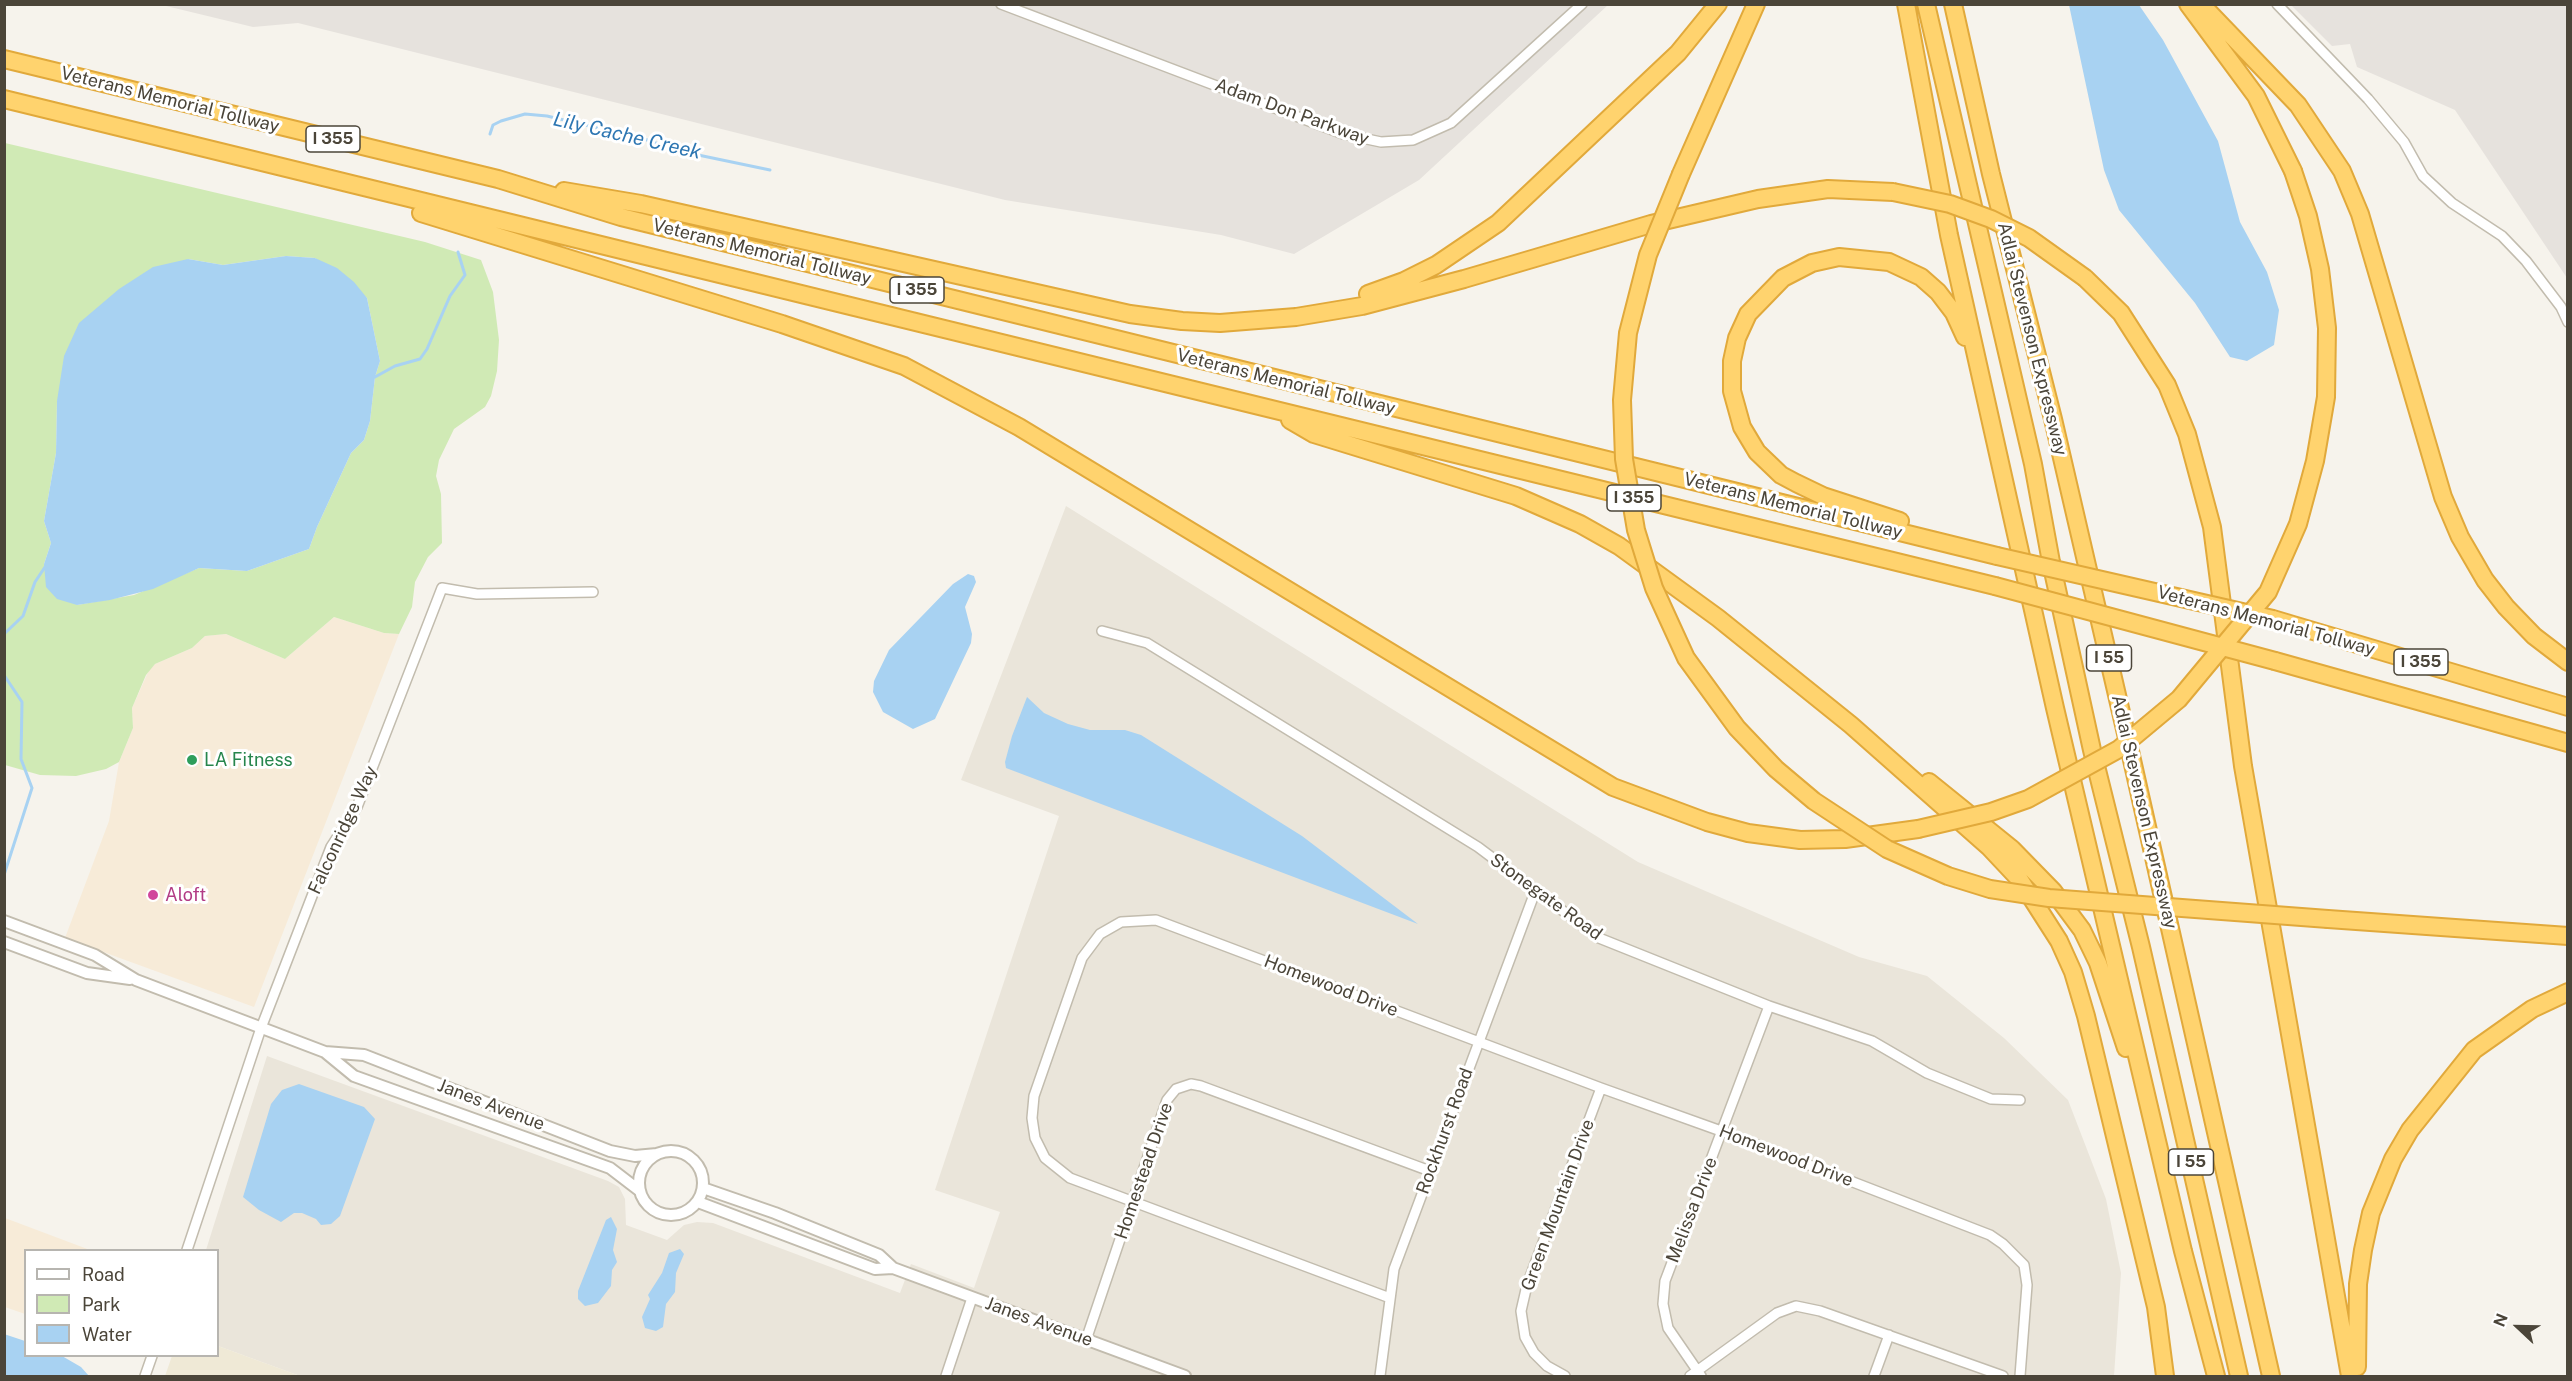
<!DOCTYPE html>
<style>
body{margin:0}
#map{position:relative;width:2572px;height:1381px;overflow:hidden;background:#f6f3ec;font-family:"Public Sans",sans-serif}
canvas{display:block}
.frame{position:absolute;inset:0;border:6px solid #4b4539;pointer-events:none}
.legend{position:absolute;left:24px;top:1249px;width:195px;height:108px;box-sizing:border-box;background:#fff;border:2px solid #b7b5b0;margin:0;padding:8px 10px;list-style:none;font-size:18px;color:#4b4539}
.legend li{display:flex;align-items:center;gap:12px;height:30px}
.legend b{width:30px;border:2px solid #b7b5b0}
.north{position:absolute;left:2488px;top:1297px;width:60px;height:60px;-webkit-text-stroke:4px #fff;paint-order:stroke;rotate:292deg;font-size:16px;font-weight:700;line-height:24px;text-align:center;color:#4b4539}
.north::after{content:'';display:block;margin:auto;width:21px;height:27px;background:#4b4539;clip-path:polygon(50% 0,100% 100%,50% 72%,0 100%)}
</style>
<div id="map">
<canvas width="2572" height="1381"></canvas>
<div class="frame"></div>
<ul class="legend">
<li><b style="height:8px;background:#fff"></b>Road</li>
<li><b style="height:16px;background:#d0eab5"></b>Park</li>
<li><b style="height:16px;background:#a8d2f2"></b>Water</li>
</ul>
<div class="north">N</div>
</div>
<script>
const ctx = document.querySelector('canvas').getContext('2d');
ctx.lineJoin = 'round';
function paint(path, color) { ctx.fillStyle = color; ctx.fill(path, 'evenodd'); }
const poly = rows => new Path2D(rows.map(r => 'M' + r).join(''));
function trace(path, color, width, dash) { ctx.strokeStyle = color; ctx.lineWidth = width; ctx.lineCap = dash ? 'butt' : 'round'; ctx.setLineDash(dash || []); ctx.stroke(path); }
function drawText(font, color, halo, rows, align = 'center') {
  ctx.font = font + ' "Public Sans",sans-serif'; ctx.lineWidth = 6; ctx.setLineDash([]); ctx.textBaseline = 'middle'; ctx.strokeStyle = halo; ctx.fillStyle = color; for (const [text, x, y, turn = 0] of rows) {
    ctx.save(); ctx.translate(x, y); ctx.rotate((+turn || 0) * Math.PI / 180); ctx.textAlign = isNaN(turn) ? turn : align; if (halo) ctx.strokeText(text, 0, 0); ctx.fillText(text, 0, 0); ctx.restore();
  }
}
paint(poly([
 [1066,506,1638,862,1859,957,1927,976,2004,1038,2068,1100,2106,1199,2121,1273,2114,1376,300,1376,218,1346,218,1250,206,1250,267,1056,608,1181,619,1187,625,1199,626,1225,667,1240,684,1225,697,1222,713,1223,900,1293,911,1264,974,1288,1000,1212,935,1190,1059,816,961,780]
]), '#eae5da');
paint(poly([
 [334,617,384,633,399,634,254,1007,65,938,109,821,119,762,133,728,132,708,149,670,155,664,192,648,205,636,226,634,285,659],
 [5,1218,90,1250,26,1250,25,1314,5,1307]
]), '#f7ebd8');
paint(poly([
 [162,5,1608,5,1419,180,1294,254,1221,235,1005,200,298,23,253,27],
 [2291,5,2567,5,2567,278,2455,110,2357,67,2350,44,2332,46]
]), '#e6e2dd');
paint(poly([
 [218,1346,300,1376,165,1376,172,1356,218,1356]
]), '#efe9d6');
paint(poly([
 [5,143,425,242,481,260,493,292,499,340,497,371,491,396,485,407,454,429,439,460,436,476,441,494,442,543,428,557,415,582,412,607,399,634,384,633,334,617,285,659,226,634,205,636,192,648,155,664,146,675,132,708,133,728,119,762,106,769,76,776,40,775,5,765],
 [286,256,315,258,367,298,380,361,375,377,370,421,364,440,351,453,317,527,309,549,247,571,199,568,134,595,77,605,44,564,51,543,44,521,56,453,57,401,188,259,223,265]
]), '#d0eab5');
paint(poly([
 [2069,5,2139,5,2163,40,2218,141,2240,222,2267,272,2279,310,2274,345,2247,361,2230,357,2195,303,2119,210,2104,170],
 [286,256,315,258,337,268,354,282,367,298,380,361,375,377,370,421,364,440,351,453,317,527,309,549,247,571,199,568,153,589,110,600,77,605,57,599,46,587,44,564,51,543,44,521,56,453,57,401,64,356,79,323,119,289,153,267,188,259,223,265],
 [968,574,974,576,976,582,965,607,972,634,971,643,935,719,913,729,883,712,873,692,874,681,889,650,953,584],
 [1027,697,1044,713,1068,724,1090,730,1125,730,1141,735,1302,836,1418,924,1006,768,1005,762,1012,736],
 [299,1084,364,1107,375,1119,340,1216,331,1224,321,1225,316,1219,302,1213,294,1213,281,1222,259,1210,243,1197,271,1104,282,1090],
 [611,1217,617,1229,613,1250,617,1262,612,1270,611,1286,598,1303,585,1306,578,1299,578,1291,606,1220],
 [680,1249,684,1254,676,1273,675,1292,666,1304,663,1327,656,1331,645,1328,642,1317,650,1299,648,1295,662,1273,669,1253],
 [4,1334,25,1341,26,1356,62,1356,81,1367,89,1376,5,1376]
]), '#a8d2f2');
trace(poly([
 [490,134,493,125,501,121,525,114,547,116,644,139,679,151,770,170],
 [375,377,395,366,420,359,427,349,450,296,465,275,458,252],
 [4,634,23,616,35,582,45,567],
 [4,675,22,702,21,759,32,788,4,875]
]), '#a8d2f2', 3);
const minor = poly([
 [1001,4,1343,134,1381,142,1413,140,1451,123,1582,4],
 [2277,4,2368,99,2404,142,2423,176,2452,203,2502,236,2526,261,2561,307,2568,322],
 [1102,631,1147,643,1478,847,1599,938,1769,1006,1872,1041,1927,1073,1991,1099,2020,1100],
 [187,1250,261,1028,331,847,357,807,442,588,477,594,593,592],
 [1390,1298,1070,1178,1045,1158,1035,1138,1032,1118,1034,1096,1082,958,1100,934,1121,922,1156,920,1601,1088,1721,1131,1990,1235,2003,1244,2024,1265,2027,1285,2020,1376],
 [1086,1340,1167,1100,1176,1089,1191,1084,1201,1086,1430,1171],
 [145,1376,152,1356],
 [946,1376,972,1298],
 [1380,1376,1394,1269,1535,892],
 [1565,1376,1547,1366,1534,1353,1525,1337,1521,1311,1527,1285,1601,1088],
 [1690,1376,1777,1313,1796,1306,1820,1311,2003,1376],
 [1701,1376,1668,1328,1663,1304,1665,1281,1769,1006],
 [1874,1376,1889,1335]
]);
const tertiary = poly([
 [4,921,95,955,136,980,325,1052,364,1055,610,1151,635,1156,657,1154],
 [4,942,87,973,130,979],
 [326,1053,354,1076,610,1168,640,1191],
 '639 1183a32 32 0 1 1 64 0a32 32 0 1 1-64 0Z',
 [703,1188,775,1213,879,1255,893,1268],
 [698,1202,875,1269,893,1268,1185,1376]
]);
const motorway = poly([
 [1906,4,1949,235,2055,708,2183,1251,2216,1376],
 [1926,4,2033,464,2051,562,2092,750,2141,947,2239,1376],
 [1953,4,1991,174,2053,419,2130,751,2271,1376],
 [2188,4,2256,96,2293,171],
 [2201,4,2298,105,2342,171,2360,214,2443,497,2460,537,2485,580,2506,607,2534,636,2568,662],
 [4,59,498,179,621,217,1997,556],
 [4,99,1995,586],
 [1681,174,1756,4],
 [564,191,641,204,1130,314,1182,321,1220,323,1296,317,1362,306,1464,279,1651,224,1758,199,1828,189,1893,192],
 [421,213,782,324,904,366,1019,427,1613,787,1707,822,1748,833,1800,840,1845,839,1918,829],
 [2085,278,2121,313,2167,385,2187,434,2212,527,2243,766,2350,1376],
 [1368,294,1404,281,1436,265,1498,223,1678,53,1718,4],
 [1290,420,1314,434,1516,496,1580,524,1619,546,1718,618,1851,725,1989,847,2020,880,2059,941,2073,972,2086,1016,2156,1307,2165,1376],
 [1900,521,1823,496,1796,483,1781,475,1757,452,1742,427,1732,391,1732,361,1737,338,1748,314,1783,278,1812,263,1839,257,1889,262,1921,277,1938,292,1954,313,1965,337],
 [2273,619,2568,707],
 [2275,661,2568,743],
 [1929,782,2012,849,2053,891,2082,930,2098,963,2126,1048],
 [2328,919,2568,936],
 [2357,1367,2358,1284,2363,1250,2371,1213,2393,1159,2410,1130,2474,1050,2532,1009,2568,992]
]);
trace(minor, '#c2bcae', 12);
trace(tertiary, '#c2bcae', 14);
trace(motorway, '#e1a93b', 20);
trace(minor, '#fff', 9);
trace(tertiary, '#fff', 10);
trace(motorway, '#ffd36e', 16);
const motorwayBridge = poly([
 [1681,174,1648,255,1628,333,1622,400,1624,459,1636,530,1654,588,1686,658,1737,728,1776,769,1814,801,1887,849,1948,876,1990,889,2049,898,2328,919],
 [1893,192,1950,204,1991,219,2029,238,2085,278],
 [1997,556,2273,619],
 [1995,586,2275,661],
 [1918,829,1991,812,2028,799,2119,749,2179,699,2268,592,2298,524,2315,461,2326,397,2327,328,2320,269,2308,216,2293,171]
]);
trace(motorwayBridge, '#e1a93b', 20, []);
trace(motorwayBridge, '#ffd36e', 16);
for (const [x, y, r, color] of [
 [192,760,6,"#2e9e5b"],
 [153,895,6,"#d1479c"]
]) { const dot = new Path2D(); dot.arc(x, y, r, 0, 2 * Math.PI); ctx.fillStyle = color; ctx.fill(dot); trace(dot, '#fff', 2); }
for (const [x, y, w] of [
 [333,139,54],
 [917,290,54],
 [1634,498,54],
 [2109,658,45],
 [2421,662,54],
 [2191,1162,45]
]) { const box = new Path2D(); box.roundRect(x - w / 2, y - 13, w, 26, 4.5); ctx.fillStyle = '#fff'; ctx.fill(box); trace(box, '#4b4539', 1.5); }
drawText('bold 16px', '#4b4539', null, [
 ["I 355",333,139],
 ["I 355",917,290],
 ["I 355",1634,498],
 ["I 55",2109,658],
 ["I 355",2421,662],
 ["I 55",2191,1162]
]);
drawText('18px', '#4b4539', '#fff', [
 ["Veterans Memorial Tollway",170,100,14],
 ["Adam Don Parkway",1292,112,20],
 ["Veterans Memorial Tollway",762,252,14],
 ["Adlai Stevenson Expressway",2032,339,76],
 ["Veterans Memorial Tollway",1286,382,14],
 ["Veterans Memorial Tollway",1793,506,14],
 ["Veterans Memorial Tollway",2266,621,15],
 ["Adlai Stevenson Expressway",2144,812,77],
 ["Falconridge Way",343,830,-65],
 ["Stonegate Road",1546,897,36],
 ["Homewood Drive",1331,986,21],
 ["Janes Avenue",491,1105,21],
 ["Rockhurst Road",1445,1131,-70],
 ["Homewood Drive",1786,1156,21],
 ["Homestead Drive",1144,1171,-71],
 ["Green Mountain Drive",1558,1205,-70],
 ["Melissa Drive",1692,1210,-69],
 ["Janes Avenue",1039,1322,20]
]);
drawText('18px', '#27864d', '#fff', [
 ["LA Fitness",204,760]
], 'left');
drawText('18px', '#b23c85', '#fff', [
 ["Aloft",165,895]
], 'left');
drawText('italic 20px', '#2d76b2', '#fff', [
 ["Lily Cache Creek",627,136,13]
]);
</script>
